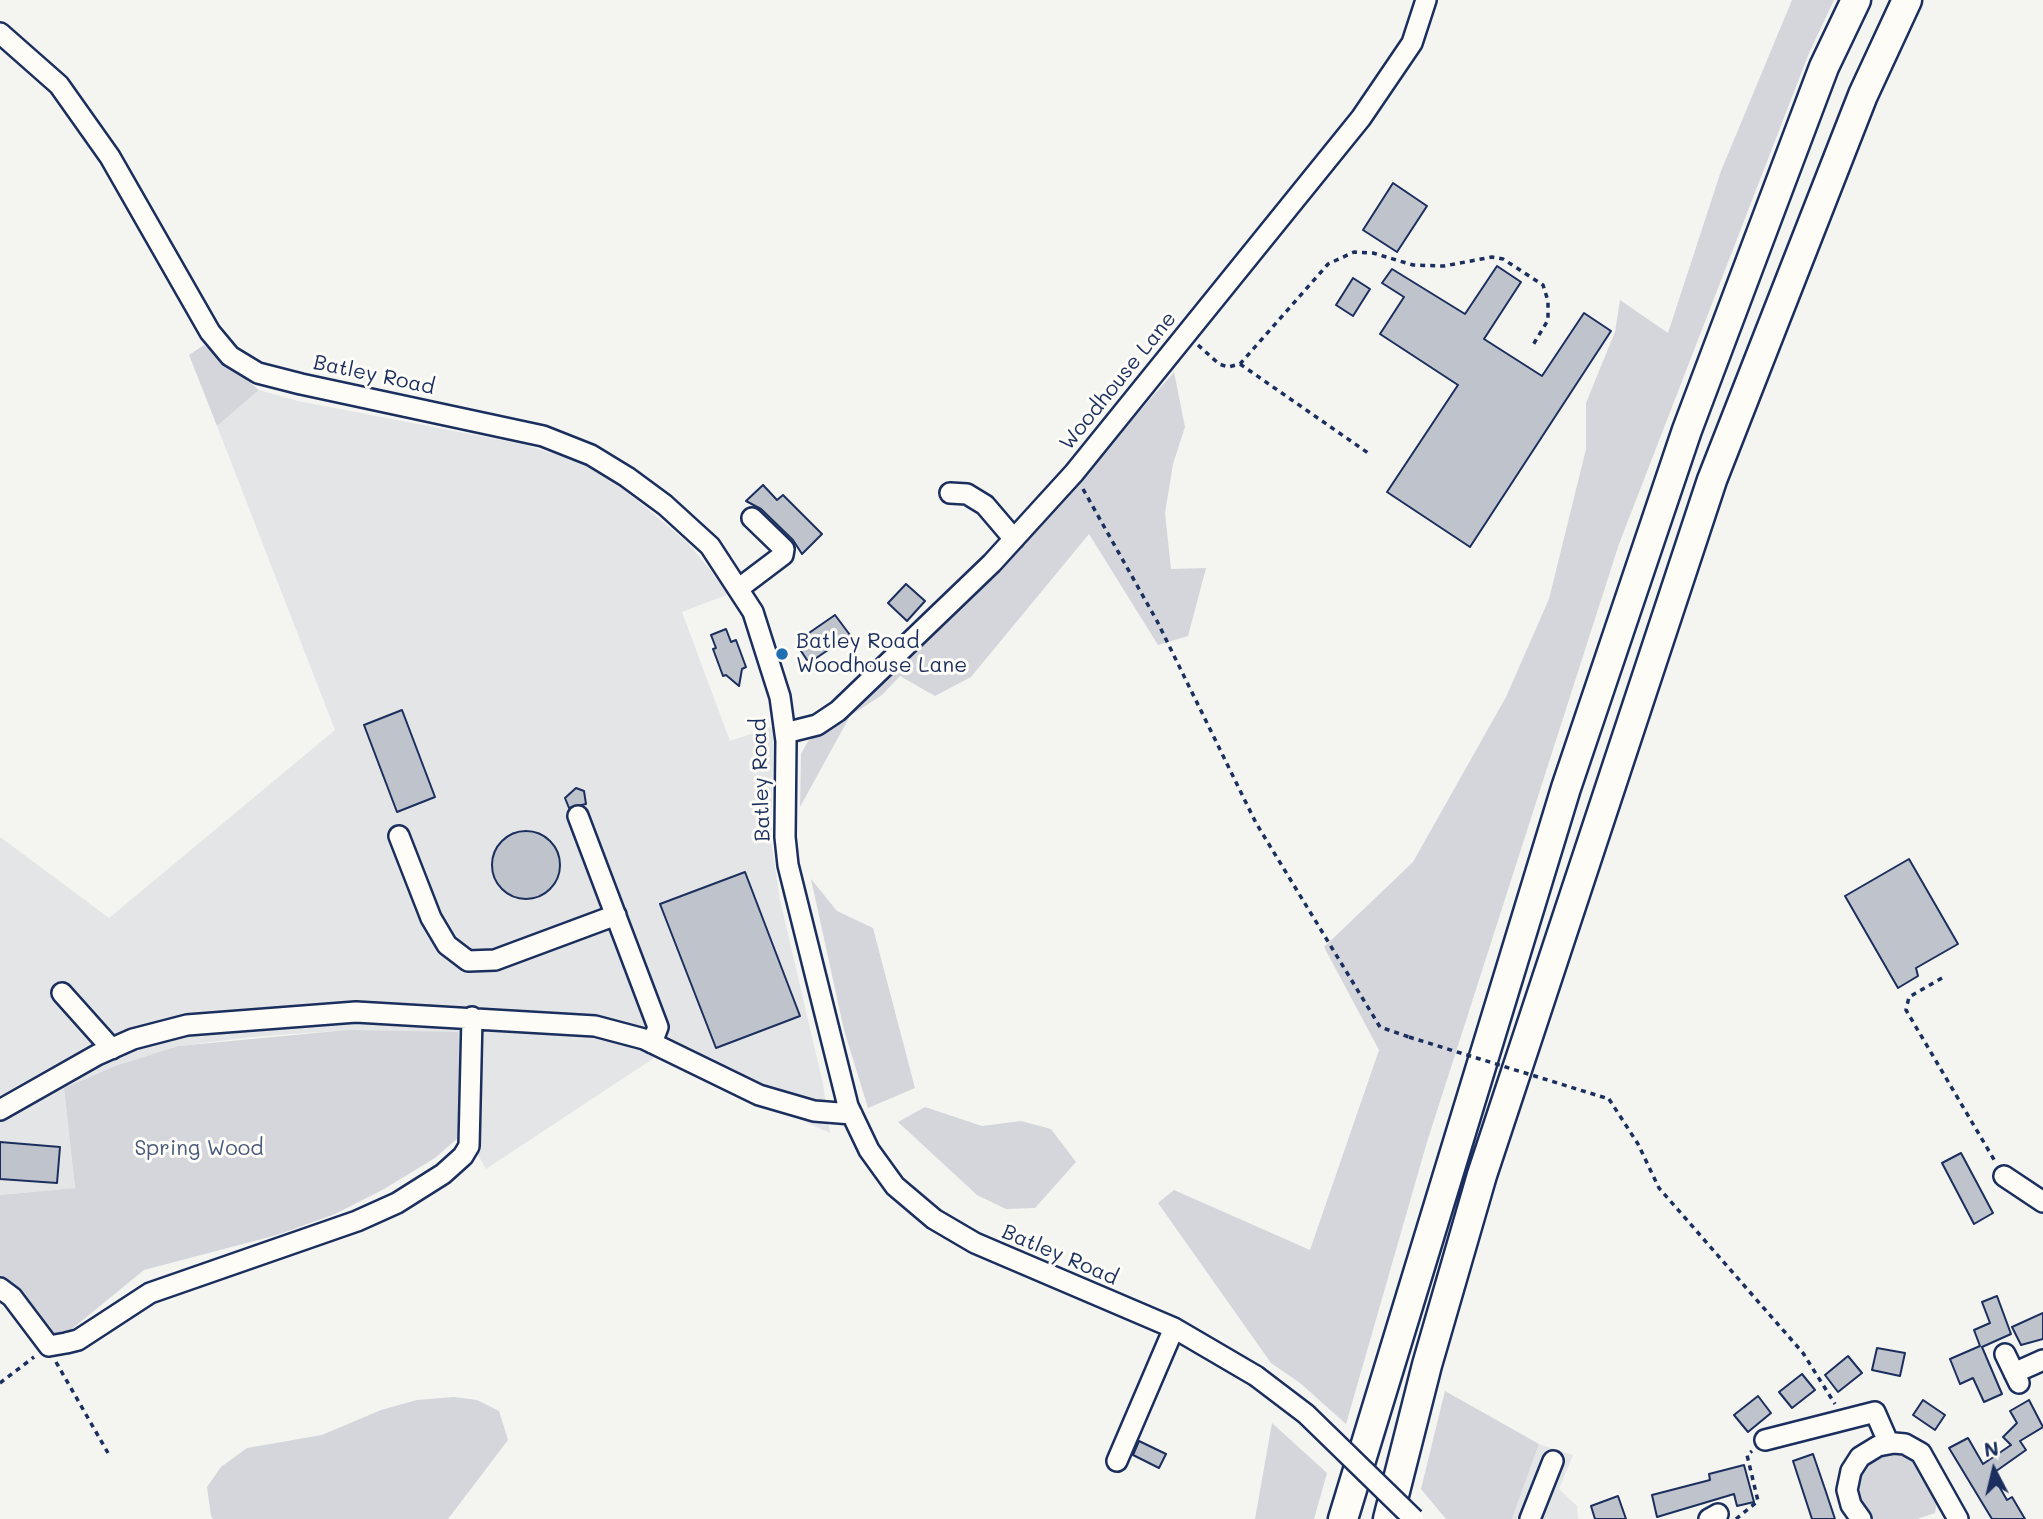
<!DOCTYPE html>
<style>
body{margin:0}
#map{position:relative;width:2043px;height:1519px;overflow:hidden;background:#f4f4f1;font-family:Mali,sans-serif}
canvas{display:block}
.north{position:absolute;left:1959px;top:1435px;width:70px;height:70px;-webkit-text-stroke:5px #fdfcf7;paint-order:stroke;rotate:353deg;font-size:19px;font-weight:700;line-height:28px;text-align:center;color:#1b2f5e}
.north::after{content:'';display:block;margin:auto;width:24px;height:32px;background:#1b2f5e;clip-path:polygon(50% 0,100% 100%,50% 72%,0 100%)}
</style>
<div id="map">
<canvas width="2043" height="1519"></canvas>
<div class="north">N</div>
</div>
<script>
const ctx = document.querySelector('canvas').getContext('2d');
ctx.lineJoin = 'round';
function paint(path, color) { ctx.fillStyle = color; ctx.fill(path, 'evenodd'); }
const poly = rows => new Path2D(rows.map(r => 'M' + r).join(''));
function trace(path, color, width, dash) { ctx.strokeStyle = color; ctx.lineWidth = width; ctx.lineCap = dash ? 'butt' : 'round'; ctx.setLineDash(dash || []); ctx.stroke(path); }
function drawText(font, color, halo, rows, align = 'center') {
  ctx.font = font + ' Mali,sans-serif'; ctx.lineWidth = 6; ctx.setLineDash([]); ctx.textBaseline = 'middle'; ctx.strokeStyle = halo; ctx.fillStyle = color; for (const [text, x, y, turn = 0] of rows) {
    ctx.save(); ctx.translate(x, y); ctx.rotate((+turn || 0) * Math.PI / 180); ctx.textAlign = isNaN(turn) ? turn : align; if (halo) ctx.strokeText(text, 0, 0); ctx.fillText(text, 0, 0); ctx.restore();
  }
}
paint(poly([
 [259,390,298,401,522,444,586,464,625,490,689,544,729,594,682,612,730,741,774,726,771,840,780,900,823,1084,830,1133,657,1056,486,1169,465,1132,347,1030,252,1037,178,1046,115,1066,64,1088,75,1188,0,1195,0,837,109,918,335,730,217,426],
 [1539,1444,1573,1455,1559,1489,1577,1506,1578,1519,1512,1519]
]), '#e4e5e6');
paint(poly([
 [1792,0,1834,0,1809,53,1619,544,1427,1142,1346,1424,1300,1383,1271,1363,1158,1203,1174,1190,1310,1250,1379,1050,1324,947,1413,862,1506,697,1549,599,1586,449,1586,403,1615,332,1620,300,1668,333,1721,171],
 [204,345,259,390,217,426,189,355],
 [1174,372,1185,427,1173,464,1165,513,1171,569,1206,568,1188,636,1158,645,1089,534,971,677,935,696,900,676,882,695,850,716,800,807,801,754,808,741,850,716,876,687,1001,569],
 [811,879,837,911,873,928,915,1088,868,1108,844,1030],
 [347,1030,458,1032,465,1132,435,1158,384,1189,335,1214,277,1235,144,1270,51,1346,0,1289,0,1195,75,1188,64,1088,115,1066,178,1046],
 [925,1107,982,1126,1021,1121,1051,1129,1076,1162,1035,1208,1006,1209,977,1195,898,1122],
 [1445,1391,1539,1444,1512,1519,1446,1519,1421,1489],
 [454,1397,477,1400,499,1411,508,1440,448,1519,213,1519,211,1516,207,1487,221,1467,247,1448,322,1435,381,1410,417,1400],
 [1272,1423,1327,1473,1314,1519,1255,1519],
 [1884,1450,1913,1455,1938,1494,1935,1513,1917,1519,1872,1519,1862,1511,1855,1498,1861,1466]
]), '#d4d6db');
const building = poly([
 [1393,183,1427,206,1397,252,1363,230,1393,183],
 [1497,266,1521,282,1484,339,1542,376,1584,313,1611,331,1470,547,1387,492,1458,385,1380,334,1404,297,1382,283,1392,269,1465,314,1497,266],
 [1353,278,1370,289,1353,316,1336,305,1353,278],
 [763,485,777,500,783,495,822,534,802,554,793,540,761,509,746,501,763,485],
 [906,584,925,601,907,621,888,603,906,584],
 [835,615,850,635,809,663,799,648,810,641,806,635,835,615],
 [726,629,731,642,736,640,746,667,742,669,739,686,726,675,723,676,713,649,716,648,711,635,726,629],
 [402,710,435,797,397,812,364,725,402,710],
 [576,788,584,791,586,804,569,808,565,798,576,788],
 '492 865a34 34 0 1 1 68 0a34 34 0 1 1-68 0Z',
 [1909,859,1958,944,1916,968,1918,976,1898,988,1845,896,1909,859],
 [745,872,800,1016,716,1048,660,904,745,872],
 [0,1142,60,1147,57,1183,0,1179,0,1142],
 [1961,1153,1993,1213,1974,1224,1942,1163,1961,1153],
 [1997,1296,2011,1334,1982,1347,2002,1394,1984,1402,1973,1378,1960,1384,1950,1359,1980,1346,1974,1330,1990,1323,1982,1302,1997,1296],
 [2043,1313,2043,1339,2021,1345,2012,1327,2043,1313],
 [1877,1348,1905,1353,1900,1376,1872,1370,1877,1348],
 [1848,1356,1862,1373,1838,1392,1825,1375,1848,1356],
 [1802,1374,1815,1390,1792,1408,1779,1392,1802,1374],
 [1758,1396,1771,1413,1748,1432,1734,1415,1758,1396],
 [1923,1400,1945,1415,1935,1430,1913,1415,1923,1400],
 [2029,1400,2043,1427,2020,1441,2026,1450,1992,1474,2007,1500,2012,1497,2025,1519,1992,1519,1949,1448,1968,1438,1983,1464,2011,1445,2003,1437,2017,1423,2010,1411,2029,1400],
 [1139,1441,1166,1454,1159,1468,1133,1455,1139,1441],
 [1813,1454,1826,1492,1835,1519,1812,1519,1793,1461,1813,1454],
 [1744,1465,1754,1502,1737,1506,1734,1494,1657,1517,1652,1495,1710,1480,1709,1474,1744,1465],
 [1618,1496,1626,1519,1595,1519,1591,1506,1618,1496]
]);
paint(building, '#bfc3cc');
trace(building, '#1b2f5e', 2);
const minor = poly([
 [0,33,59,85,110,157,210,332,230,356,258,373,301,384,543,436,591,455,627,477,665,505,710,546,753,612,780,697,786,741,785,837,788,865,848,1106,869,1150,895,1186,934,1219,975,1243,1174,1328,1256,1376],
 [950,493,967,494,985,505,1014,539],
 [738,589,783,555,784,549,752,518],
 [785,733,817,725,838,711,992,563,1074,473,1361,118,1412,43,1426,0],
 [578,816,658,1027,652,1043],
 [399,836,431,918,447,945,468,961,495,960,616,915],
 [62,993,112,1049],
 [0,1110,97,1055,133,1039,187,1025,356,1012,595,1026,644,1039,759,1095,814,1111,852,1114],
 [2004,1176,2043,1202],
 [0,1288,12,1297,49,1346,66,1343,78,1340,150,1293,357,1221,397,1203,443,1174,463,1156,469,1146,472,1017],
 [2005,1354,2019,1383],
 [2014,1373,2043,1360],
 [1765,1440,1875,1412,1889,1444],
 [1117,1461,1174,1328],
 [1530,1519,1553,1461],
 [1709,1519,1718,1514],
 [1861,1519,1851,1505,1847,1490,1851,1471,1860,1457,1878,1446,1894,1443,1905,1444,1921,1453,1958,1519]
]);
const highway = poly([
 [1343,1519,1566,788,1687,430,1824,67,1856,0],
 [1388,1519,1427,1365,1482,1175,1712,480,1863,95,1907,0]
]);
trace(minor, '#1b2f5e', 24);
trace(highway, '#1b2f5e', 33);
trace(poly([
 [1198,345,1219,364,1228,367,1240,364,1328,264,1354,252,1373,253,1413,265,1444,266,1492,257,1503,259,1543,285,1548,301,1548,320,1533,345],
 [1240,364,1371,455],
 [1083,489,1157,621,1256,823,1380,1027,1409,1037],
 [1942,978,1909,997,1906,1010,1996,1163],
 [1609,1099,1638,1144,1659,1188,1803,1353,1835,1404],
 [56,1362,108,1453],
 [0,1383,34,1357],
 [1736,1519,1758,1501,1747,1455,1752,1451]
]), '#1b2f5e', 3.5, [5, 5]);
trace(minor, '#fdfcf7', 19);
trace(highway, '#fdfcf7', 28);
const minorBridge = poly([
 [1256,1376,1306,1414,1414,1519]
]);
trace(minorBridge, '#1b2f5e', 24, []);
trace(poly([
 [1409,1037,1609,1099]
]), '#1b2f5e', 3.5, [5, 5]);
trace(minorBridge, '#fdfcf7', 19);
for (const [x, y, r, color] of [
 [782,654,7,"#1f6fb2"]
]) { const dot = new Path2D(); dot.arc(x, y, r, 0, 2 * Math.PI); ctx.fillStyle = color; ctx.fill(dot); trace(dot, '#fdfcf7', 2.5); }
drawText('21px', '#1b2f5e', '#fdfcf7', [
 ["Batley Road",374,375,12],
 ["Woodhouse Lane",1118,381,-51],
 ["Batley Road",761,780,-92],
 ["Batley Road",1060,1255,23]
]);
drawText('21px', '#1b2f5e', '#fdfcf7', [
 ["Batley Road",796,642],
 ["Woodhouse Lane",796,666]
], 'left');
drawText('21px', '#49597d', '#fdfcf7', [
 ["Spring Wood",199,1149]
]);
</script>
